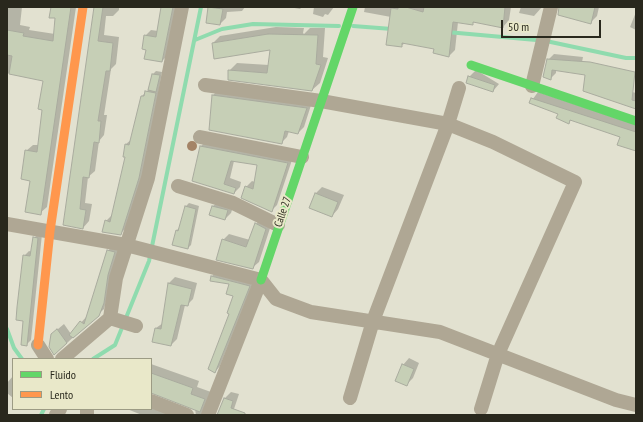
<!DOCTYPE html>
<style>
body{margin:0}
#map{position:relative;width:643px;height:422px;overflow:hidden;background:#e2e1d0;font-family:"PT Sans Narrow",sans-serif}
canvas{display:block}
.frame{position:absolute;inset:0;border:8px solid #29281d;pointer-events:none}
.legend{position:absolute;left:12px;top:358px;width:140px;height:52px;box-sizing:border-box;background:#e9e8c9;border:1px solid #9c9b84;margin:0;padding:5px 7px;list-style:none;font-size:12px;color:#29281d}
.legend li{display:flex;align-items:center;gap:8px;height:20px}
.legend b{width:20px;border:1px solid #9c9b84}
.scale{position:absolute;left:501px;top:20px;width:100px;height:18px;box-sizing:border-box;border:2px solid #29281d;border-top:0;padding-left:5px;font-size:12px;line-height:14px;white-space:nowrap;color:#29281d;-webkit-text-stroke:3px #e9e8c9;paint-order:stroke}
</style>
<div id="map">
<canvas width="643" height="422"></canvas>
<div class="frame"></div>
<ul class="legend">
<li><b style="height:5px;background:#63d668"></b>Fluido</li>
<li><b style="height:5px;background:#ff974d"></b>Lento</li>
</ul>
<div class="scale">50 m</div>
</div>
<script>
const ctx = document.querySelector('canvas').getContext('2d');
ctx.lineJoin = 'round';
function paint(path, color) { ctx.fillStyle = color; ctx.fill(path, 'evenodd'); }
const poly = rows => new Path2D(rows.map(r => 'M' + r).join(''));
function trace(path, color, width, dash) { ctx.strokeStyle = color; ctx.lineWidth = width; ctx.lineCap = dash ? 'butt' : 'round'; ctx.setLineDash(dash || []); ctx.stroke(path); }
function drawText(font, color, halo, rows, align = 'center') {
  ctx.font = font + ' "PT Sans Narrow",sans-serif'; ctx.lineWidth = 4; ctx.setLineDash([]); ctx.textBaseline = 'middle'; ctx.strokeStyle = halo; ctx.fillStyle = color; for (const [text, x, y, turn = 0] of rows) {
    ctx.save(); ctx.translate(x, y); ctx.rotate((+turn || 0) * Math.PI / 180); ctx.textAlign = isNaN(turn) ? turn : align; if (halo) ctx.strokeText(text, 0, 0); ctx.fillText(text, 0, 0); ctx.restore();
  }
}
paint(poly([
 [7,7,22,7,20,25,30,27,29,30,55,34,56,17,52,7,76,7,47,207,40,213,31,180,26,151,33,145,39,145,44,109,45,80,7,73],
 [95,7,119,7,119,10,113,16,106,16,104,35,119,37,116,64,111,69,104,115,107,115,104,135,99,141,95,171,88,177,85,203,92,204,89,221,83,228,64,224],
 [162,7,178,7,168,55,162,61,147,49,145,36,151,30,158,31],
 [209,7,245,7,242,11,227,12,226,18,220,24],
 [289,7,302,7,300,9],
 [314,7,334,7,328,15,325,14,323,17,313,14],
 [365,7,511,7,509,20,503,27,474,22,472,24,458,22,455,50,449,56,435,48,405,43,401,46,391,17,364,12],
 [521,7,542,7,534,16,519,13],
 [563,7,599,7,597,16,591,22],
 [636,12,636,30,630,27],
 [276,27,304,28,303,33,304,34,310,28,325,28,323,57,328,58,320,83,312,90,229,71,237,63,269,65,271,49,213,43,220,36],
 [554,54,583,57,581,67,556,70,556,73,550,79,548,60],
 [476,70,499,84,493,91,469,77],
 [156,71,162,72,146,164,126,228,120,234,106,221,112,215,126,156,126,144,132,139,142,96,150,88,153,74],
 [591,81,636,93,636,108],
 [219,89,312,102,304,127,298,133,289,131,287,137,281,143,210,129,213,95],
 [538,92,636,125,636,148,621,137,572,119,569,122,559,113,530,103],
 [207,140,293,157,277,205,271,211,246,187,252,181,255,182,259,165,234,161,230,178,241,182,240,187,234,193,193,181,201,146],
 [322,187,344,195,338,209,332,216,310,208,316,193],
 [220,200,234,204,231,213,225,219,211,214,213,206],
 [189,203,199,206,191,245,188,248,176,231,180,227,186,206],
 [262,217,272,222,259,262,252,268,223,240,229,234,250,240,256,224],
 [39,233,42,234,31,340,26,345,24,320,24,256,29,251,32,252,34,238],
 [113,245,121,246,104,309,55,354,52,334,64,324,71,334,87,316,108,251],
 [217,271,254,281,220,366,215,372,234,296,231,283,212,276],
 [175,277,197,283,193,299,187,305,185,305,177,339,171,345,156,328,163,323,169,283],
 [409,358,419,363,413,378,406,385,403,365],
 [151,364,199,381,197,387,211,392,202,415,196,415,195,409,151,392],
 [13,376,13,398,7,393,7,383],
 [231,392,239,394,233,412,231,415,218,415,225,398],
 [151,399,188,415,142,415,127,409,151,409]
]), '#0003');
trace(poly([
 [353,26,392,29],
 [447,32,536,40],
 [195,40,222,29,253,24,339,26],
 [546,41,626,58,636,58],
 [7,329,14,348,22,359],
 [93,359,115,345,149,261,201,7],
 [41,415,44,409]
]), '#8fdbae', 4);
const building = poly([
 [51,7,71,7,41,215,25,212,30,181,21,179,25,150,37,152,42,110,38,109,43,81,9,74,12,56,7,55,7,30,24,33,23,36,53,41,55,18,49,18,51,7],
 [94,7,103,7,98,41,113,43,110,71,106,71,98,121,101,121,99,143,94,142,89,178,83,177,80,209,86,210,83,229,63,225,94,7],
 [161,7,173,7,162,62,144,59,146,50,142,49,144,35,156,37,161,7],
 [208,7,223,9,220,25,206,23,208,7],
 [398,7,406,7,423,12,424,7,505,7,503,28,473,22,473,25,453,22,449,57,433,53,434,49,402,43,402,47,386,45,391,8,398,9,398,7],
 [559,7,595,7,591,24,558,15,559,7],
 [268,34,318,35,316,64,321,65,312,91,228,80,228,70,267,73,270,50,214,59,212,43,268,34],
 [547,59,590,62,635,72,632,100,636,101,636,109,583,91,585,75,552,70,551,80,543,77,547,59],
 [152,74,160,75,156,92,148,90,152,74],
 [468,76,495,85,493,92,466,83,468,76],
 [145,91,156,93,139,178,121,235,102,232,105,220,110,222,125,157,123,157,125,144,129,145,141,96,144,96,145,91],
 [212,95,307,108,298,134,285,131,282,144,209,130,212,95],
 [531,98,636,132,636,151,617,145,620,137,570,120,569,124,556,118,558,114,529,103,531,98],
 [200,146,288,163,272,212,241,198,245,186,253,189,257,165,231,161,224,184,236,188,234,194,192,181,200,146],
 [315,193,338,202,332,217,309,208,315,193],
 [185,206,196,209,188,249,172,245,176,230,178,231,185,206],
 [212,206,228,210,225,220,209,215,212,206],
 [255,223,266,229,253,269,216,260,222,239,246,247,255,223],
 [33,237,38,238,27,346,21,345,23,321,16,320,17,307,23,255,30,256,33,237],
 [107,250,115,252,108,275,104,303,99,316,73,338,69,335,80,321,84,324,107,250],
 [211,276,250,286,215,373,208,369,229,314,227,313,233,296,226,294,229,284,210,281,211,276],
 [168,283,192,289,188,306,181,305,171,346,152,342,155,328,161,329,168,283],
 [57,329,67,343,54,355,49,347,51,334,57,329],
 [402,364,414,369,407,386,395,381,402,364],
 [151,373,193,388,191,394,205,399,200,412,151,393,151,373],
 [224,398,233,401,231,408,245,413,245,415,217,415,224,398]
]);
paint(building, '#c6cfb6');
trace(building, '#a9ab9e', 1);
trace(poly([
 [205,85,321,101,448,124,493,142,575,182,498,354,481,409],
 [532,86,551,7],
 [200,137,302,157],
 [178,186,233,203,278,225],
 [7,224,126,245,261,280,276,299,311,312,440,332,616,400,636,405],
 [110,318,136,326],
 [38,345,47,359],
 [62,359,110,318,116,278,148,178,182,7],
 [350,398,373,321,448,124,459,88],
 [151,401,187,415],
 [56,415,60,409],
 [87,415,87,409],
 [208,415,261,280]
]), '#afa794', 14);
trace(poly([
 [471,65,636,121],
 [261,280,353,7]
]), '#63d668', 9);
trace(poly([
 [38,345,50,231,83,7]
]), '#ff974d', 9);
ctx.fillStyle = '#a48467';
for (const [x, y] of [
 [192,146]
]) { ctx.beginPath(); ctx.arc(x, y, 5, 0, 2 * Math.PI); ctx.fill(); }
drawText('11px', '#29281d', '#e9e8c9', [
 ["Calle 27",283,212,-71]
]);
</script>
